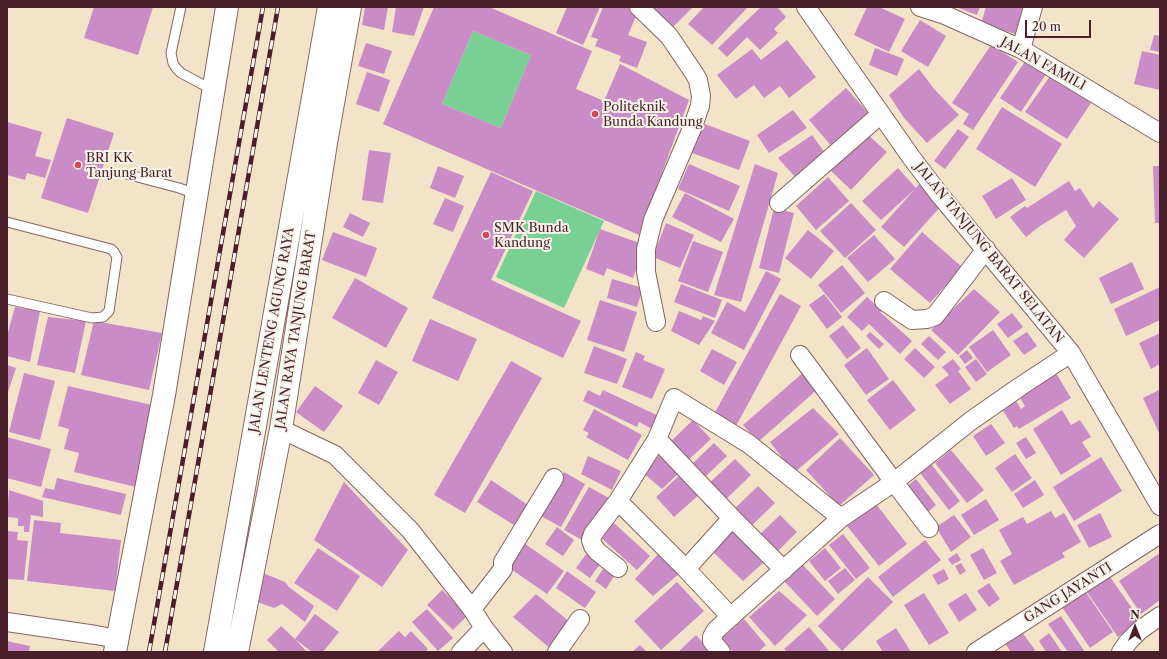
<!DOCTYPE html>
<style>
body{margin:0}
#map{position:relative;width:1167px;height:659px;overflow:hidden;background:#f3e3c9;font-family:"Libre Caslon Text",serif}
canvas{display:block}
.frame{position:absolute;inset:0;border:8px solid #4a1f2b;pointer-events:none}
.north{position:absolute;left:1115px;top:607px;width:40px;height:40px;-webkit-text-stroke:3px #f7f3e8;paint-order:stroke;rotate:0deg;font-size:11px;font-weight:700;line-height:16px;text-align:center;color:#4a1f2b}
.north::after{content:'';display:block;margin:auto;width:14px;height:18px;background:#4a1f2b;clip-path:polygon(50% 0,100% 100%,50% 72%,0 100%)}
.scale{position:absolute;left:1025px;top:20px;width:66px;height:18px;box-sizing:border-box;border:2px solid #4a1f2b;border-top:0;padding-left:5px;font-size:12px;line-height:14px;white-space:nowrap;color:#4a1f2b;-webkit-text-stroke:3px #f7f3e8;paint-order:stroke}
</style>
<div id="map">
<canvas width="1167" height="659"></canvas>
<div class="frame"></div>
<div class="north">N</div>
<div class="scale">20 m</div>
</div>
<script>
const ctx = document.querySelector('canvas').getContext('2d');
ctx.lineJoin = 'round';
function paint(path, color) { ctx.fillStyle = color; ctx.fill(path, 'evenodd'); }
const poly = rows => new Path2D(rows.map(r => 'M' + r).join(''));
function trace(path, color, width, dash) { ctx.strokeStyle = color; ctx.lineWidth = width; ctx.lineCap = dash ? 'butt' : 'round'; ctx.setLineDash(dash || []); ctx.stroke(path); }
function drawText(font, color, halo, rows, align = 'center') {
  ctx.font = font + ' "Libre Caslon Text",serif'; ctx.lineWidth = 4; ctx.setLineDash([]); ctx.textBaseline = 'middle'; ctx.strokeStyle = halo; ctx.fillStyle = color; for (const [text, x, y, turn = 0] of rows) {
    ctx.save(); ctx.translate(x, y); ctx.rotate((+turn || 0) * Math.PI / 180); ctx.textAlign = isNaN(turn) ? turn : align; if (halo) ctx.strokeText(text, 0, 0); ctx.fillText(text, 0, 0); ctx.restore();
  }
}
paint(poly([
 [473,31,531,55,501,128,442,104],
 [536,191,604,221,564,308,496,277]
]), '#79d095');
paint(poly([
 [94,7,153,7,138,55,84,38],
 [365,7,388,7,384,30,362,25],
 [396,7,424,7,414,36,392,32],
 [434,7,489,7,592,51,576,89,604,101,620,64,689,100,639,235,383,124],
 [473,31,531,55,501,128,442,104],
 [567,7,600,7,583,45,556,33],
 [603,7,635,7,639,9,628,35,647,42,637,68,619,61,621,56,595,46,598,39,591,37],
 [646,7,693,7,670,30],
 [704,7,748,7,712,45,688,24],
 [761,7,777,7,786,17,774,29,778,33,760,50,747,37,727,57,718,48],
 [867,7,879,7,905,19,889,52,854,35],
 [956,7,980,7,977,15],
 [986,7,1024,7,1016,34,981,24],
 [920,20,946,36,928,67,901,51],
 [1154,35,1160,36,1160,52,1150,50],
 [995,39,1005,45,1001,51,1018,62,973,130,963,124,969,114,952,103],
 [787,40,816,77,789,98,780,86,764,98,754,85,736,99,717,75,752,49,761,60],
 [366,43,392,51,384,74,358,66],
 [875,48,904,59,897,76,869,65],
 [1142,51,1160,55,1160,90,1134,84],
 [1028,57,1048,71,1021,112,1000,98],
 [919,69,935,90,959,115,927,143,904,118,889,95],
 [367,72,390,80,379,112,356,104],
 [1050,76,1091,103,1067,139,1025,112],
 [846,88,872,117,834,149,809,120],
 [1002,107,1062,144,1035,187,976,149],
 [793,110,807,128,769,153,757,135],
 [67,118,114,133,88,213,41,198],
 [7,122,42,132,35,156,51,160,45,178,27,173,25,180,7,175],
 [702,123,750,141,739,170,692,153],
 [958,129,969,137,945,169,934,161],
 [866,133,887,152,851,190,830,170],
 [812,135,825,153,796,178,778,158],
 [369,150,391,153,383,203,362,200],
 [689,164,740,186,729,211,678,189],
 [755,164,778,173,741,302,714,295],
 [438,166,464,176,455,198,430,188],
 [1153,166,1160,166,1160,223,1155,223],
 [898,168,916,188,919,184,942,205,904,247,881,227,915,189,881,220,862,201],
 [491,172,533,191,491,280,581,321,563,358,432,298],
 [828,177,849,201,816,230,796,206],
 [1012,178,1026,200,996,219,982,196],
 [1069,181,1075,191,1080,188,1093,208,1099,201,1119,219,1084,258,1064,240,1076,226,1066,210,1040,226,1026,237,1010,217,1025,206,1027,208],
 [685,193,734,219,721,242,672,217],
 [445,198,464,206,453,232,433,224],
 [851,203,876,230,845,258,820,231],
 [774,208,794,213,779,273,759,268],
 [350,213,370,223,363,237,343,227],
 [666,223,694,235,680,268,653,257],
 [600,229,645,245,633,278,607,268,604,276,586,269],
 [808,230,834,251,811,279,785,258],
 [333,232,377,248,366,277,322,260],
 [922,232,962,267,930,303,890,269],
 [874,235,895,259,868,282,847,258],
 [693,241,723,252,708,292,678,281],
 [1132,262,1144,289,1111,304,1099,278],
 [842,265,865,293,841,313,818,285],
 [766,271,781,279,744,350,711,333,727,302,745,312],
 [355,278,408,308,386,348,332,318],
 [612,279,643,288,637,307,607,298],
 [681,284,722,300,715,318,674,302],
 [1160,287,1160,320,1126,336,1114,309],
 [974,289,1000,312,958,355,931,330],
 [780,294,801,306,736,426,713,416],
 [824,294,842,317,827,329,809,305],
 [867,297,882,311,880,312,912,341,900,354,869,324,862,331,847,317],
 [600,300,637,312,624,352,587,340],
 [15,307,40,311,30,362,7,356,7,336],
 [679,311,701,320,703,316,715,321,699,345,671,331],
 [1012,313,1023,327,1008,338,997,324],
 [48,317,86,321,75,373,37,365],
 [430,319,477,339,458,381,412,361],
 [94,321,162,333,149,390,81,375],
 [843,325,861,348,847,359,829,336],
 [993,330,1011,355,987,372,969,347],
 [870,332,884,344,879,349,866,336],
 [1027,332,1037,346,1024,355,1013,341],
 [1160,333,1160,364,1151,369,1139,343],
 [929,336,946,352,938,360,921,344],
 [594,346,627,359,617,384,584,373],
 [867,348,889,379,866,395,844,365],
 [915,348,935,367,924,378,904,359],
 [712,349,737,362,724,385,700,371],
 [967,350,973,358,965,364,959,356],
 [636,352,645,356,643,360,665,369,652,399,622,387],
 [953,359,961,369,958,371,971,389,950,404,935,385,949,375,942,367],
 [976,359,987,374,976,382,965,367],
 [376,360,398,372,379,405,358,393],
 [511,361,542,378,465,513,434,495],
 [7,365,16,368,7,395],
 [805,371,820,387,758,442,743,425],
 [24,373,55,381,40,440,9,432],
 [1056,373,1071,398,1019,429,1017,426,1014,428,1002,409,1016,401,1021,409,1025,406,1019,396],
 [893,380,916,410,890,430,867,400],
 [68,386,156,406,136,487,74,472,79,453,64,449,69,429,58,426],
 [315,386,343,406,324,432,296,412],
 [588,390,600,396,603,390,661,417,654,430,639,422,637,427,583,401],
 [1159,390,1160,392,1160,435,1143,398],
 [813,408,839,434,794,473,770,442],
 [594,409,642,435,628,460,586,437,589,433,583,430],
 [1062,410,1071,425,1080,420,1091,437,1082,442,1091,456,1061,475,1033,429],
 [693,420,711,439,684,464,667,445],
 [991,424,1005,443,986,456,973,436],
 [7,437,51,449,41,487,7,478],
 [1026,437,1036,453,1026,459,1016,443],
 [840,438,874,475,839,506,806,470],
 [714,443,727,456,704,478,691,465],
 [951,450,984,490,967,503,935,463],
 [663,452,680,472,662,489,642,472],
 [1015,454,1032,478,1012,492,995,468],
 [588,456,621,471,612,490,581,474],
 [1101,457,1122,491,1074,521,1053,487],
 [735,459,751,475,721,504,705,487],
 [931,464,960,501,949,510,920,473],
 [564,472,585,484,561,527,539,515],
 [681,474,700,494,674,517,656,497],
 [57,478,126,494,121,515,42,497,45,488,54,490],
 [916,479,936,505,927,513,906,487],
 [491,480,528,505,514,525,477,502],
 [1035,480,1044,495,1023,508,1014,494],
 [344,482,408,550,382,587,314,540],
 [758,486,775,503,747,530,730,513],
 [589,487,609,498,584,541,564,530],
 [9,490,43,501,43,517,31,515,29,532,24,532,24,526,18,526,18,518,7,517],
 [986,499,999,520,974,535,961,515],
 [876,504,907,544,879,566,847,526],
 [1051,511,1055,518,1064,513,1081,542,1062,553,1065,557,1014,585,1000,561,1012,554,999,530,1023,517,1027,524],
 [1100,513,1112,537,1089,548,1077,525],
 [780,515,797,532,773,556,756,538],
 [954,515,971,537,951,552,936,527],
 [34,520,61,523,60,533,121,540,115,591,27,581],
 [614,523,650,556,637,570,600,537],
 [557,527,574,540,563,556,545,544],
 [731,528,764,562,743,581,711,550],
 [7,531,18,532,17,540,28,541,24,580,7,579],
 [843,534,870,568,856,579,829,545],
 [925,540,941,560,893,597,878,577],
 [524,543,564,571,547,594,508,567],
 [318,548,360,576,337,611,294,583],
 [825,548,841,568,825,581,809,561],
 [983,548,997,573,984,580,970,555],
 [660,552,680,573,653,596,635,579],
 [957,553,961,560,952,565,948,559],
 [1160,553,1160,600,1141,614,1119,581],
 [586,554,600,564,590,578,576,568],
 [801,563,835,599,817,616,783,580],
 [961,563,966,571,960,575,955,566],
 [845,568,855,580,838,594,828,581],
 [603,569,614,576,606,589,595,581],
 [944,569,949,579,938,585,932,575],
 [567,571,596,592,585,608,556,588],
 [263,573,285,582,289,587,314,606,305,622,282,604,274,608,252,600],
 [868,577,893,602,842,651,818,626],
 [1110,577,1141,621,1118,637,1087,592],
 [677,582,704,611,661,650,634,621],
 [989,583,1000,599,989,607,977,591],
 [442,590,468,615,453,630,427,605],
 [779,591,807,615,775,646,749,617],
 [1085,591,1113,632,1090,648,1062,607],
 [924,593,949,633,929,645,904,605],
 [966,593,977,610,959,622,948,604],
 [536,594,571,623,552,650,513,617],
 [427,609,453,638,438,651,412,622],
 [315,614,339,632,323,652,312,652,295,639],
 [1061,616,1085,652,1068,652,1048,624],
 [744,619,766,645,758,652,733,652,722,638],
 [281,626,296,640,307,652,279,652,267,640],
 [809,627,830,652,787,652,784,649],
 [896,628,911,652,883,652,876,641],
 [1019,628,1035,650,1033,652,1011,652,1002,639],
 [399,631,405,637,411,631,428,649,425,652,377,652],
 [1049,633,1062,652,1046,652,1039,641],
 [696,635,711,652,678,652],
 [7,641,30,646,29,652,7,652],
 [640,645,647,652,632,652]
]), '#ca8cc7');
const lane = poly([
 [181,7,171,53,173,63,176,68,181,73,213,90],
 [126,174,179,188,196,194],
 [7,222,111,249,114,252,117,257,109,311,103,317,92,318,7,299]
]);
const street = poly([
 [639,7,669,36,694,73,698,80,701,96,700,106,693,126,653,220,646,249,646,272,656,322],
 [806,7,911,157,939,194,1071,353,1160,506],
 [920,7,945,15,1021,49,1160,133],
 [1021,49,1033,7],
 [779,203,881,114],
 [884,301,912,320,927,319,935,316,986,249],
 [800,355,894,482,972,420,1021,386,1071,353],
 [281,429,335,455,410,530,472,609,484,628,503,652],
 [657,439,732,518,784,570],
 [618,501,686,569,731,617],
 [618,568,598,552,593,546,591,540,593,534,618,501,657,439,674,398,749,444,841,518],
 [686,569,732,518],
 [472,609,503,569,503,562,554,478],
 [7,622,96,635,117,639],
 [461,652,484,628],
 [557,652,580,619],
 [721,652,712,641,712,637,716,630,841,518,894,482,929,528],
 [976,652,1160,534],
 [1121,652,1128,642,1140,630,1160,616]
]);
const primary = poly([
 [115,652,164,395,227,7],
 [215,652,329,7],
 [237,652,281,429,326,143,350,7]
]);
trace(lane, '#856462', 11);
trace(street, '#856462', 20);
trace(primary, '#856462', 24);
trace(lane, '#fff', 9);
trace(street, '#fff', 18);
trace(primary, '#fff', 22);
const rail = poly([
 [149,652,263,7],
 [165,652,278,7]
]);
trace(rail, '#4a1f2b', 4.5);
trace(rail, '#f7f3e8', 3, [9]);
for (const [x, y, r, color] of [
 [595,114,4,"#d1495b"],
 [78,165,4,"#d1495b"],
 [486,235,4,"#d1495b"]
]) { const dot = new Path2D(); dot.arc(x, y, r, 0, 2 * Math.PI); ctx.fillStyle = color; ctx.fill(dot); trace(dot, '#f7f3e8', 1.5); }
drawText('13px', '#4a1f2b', '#f7f3e8', [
 ["JALAN FAMILI",1043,64,29],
 ["JALAN TANJUNG BARAT SELATAN",989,253,51],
 ["JALAN LENTENG AGUNG RAYA",272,330,-80],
 ["JALAN RAYA TANJUNG BARAT",296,330,-81],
 ["GANG JAYANTI",1068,593,-32]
]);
drawText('13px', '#4a1f2b', '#f7f3e8', [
 ["Politeknik",603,107],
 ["Bunda Kandung",603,122],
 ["BRI KK",86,158],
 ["Tanjung Barat",86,173],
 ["SMK Bunda",494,228],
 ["Kandung",494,243]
], 'left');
</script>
